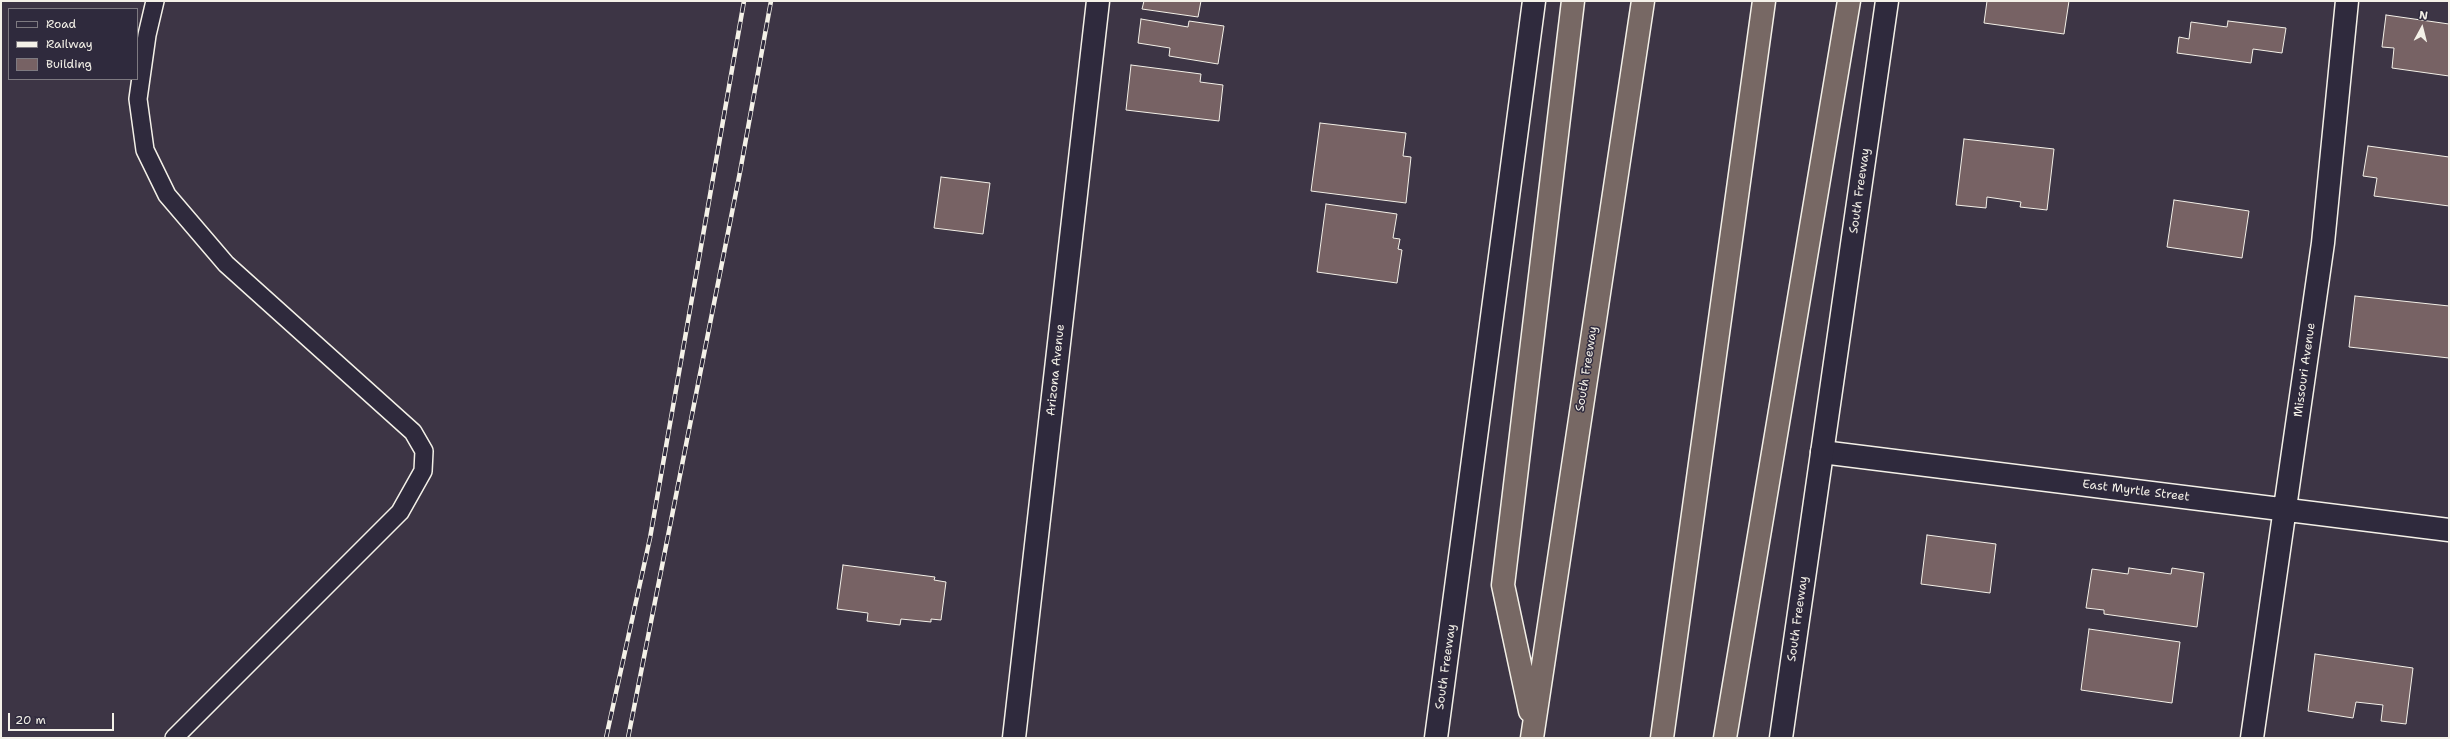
<!DOCTYPE html>
<style>
body{margin:0}
#map{position:relative;width:2450px;height:739px;overflow:hidden;background:#3d3545;font-family:"Shantell Sans",sans-serif}
canvas{display:block}
.frame{position:absolute;inset:0;border:2px solid #f4f1e8;pointer-events:none}
.legend{position:absolute;left:8px;top:8px;width:130px;height:72px;box-sizing:border-box;background:#2f2a3d;border:1px solid #7e7a81;margin:0;padding:5px 7px;list-style:none;font-size:12px;color:#f4f1e8}
.legend li{display:flex;align-items:center;gap:8px;height:20px}
.legend b{width:20px;border:1px solid #7e7a81}
.north{position:absolute;left:2402px;top:8px;width:40px;height:40px;-webkit-text-stroke:3px #2f2a3d;paint-order:stroke;rotate:7deg;font-size:11px;font-weight:700;line-height:16px;text-align:center;color:#f4f1e8}
.north::after{content:'';display:block;margin:auto;width:14px;height:18px;background:#f4f1e8;clip-path:polygon(50% 0,100% 100%,50% 72%,0 100%)}
.scale{position:absolute;left:8px;top:713px;width:106px;height:18px;box-sizing:border-box;border:2px solid #f4f1e8;border-top:0;padding-left:5px;font-size:12px;line-height:14px;white-space:nowrap;color:#f4f1e8;-webkit-text-stroke:3px #2f2a3d;paint-order:stroke}
</style>
<div id="map">
<canvas width="2450" height="739"></canvas>
<div class="frame"></div>
<ul class="legend">
<li><b style="height:5px;background:#2f2a3d"></b>Road</li>
<li><b style="height:5px;background:#f4f1e8"></b>Railway</li>
<li><b style="height:11px;background:#776264"></b>Building</li>
</ul>
<div class="north">N</div>
<div class="scale">20 m</div>
</div>
<script>
const ctx = document.querySelector('canvas').getContext('2d');
ctx.lineJoin = 'round';
function paint(path, color) { ctx.fillStyle = color; ctx.fill(path, 'evenodd'); }
const poly = rows => new Path2D(rows.map(r => 'M' + r).join(''));
function trace(path, color, width, dash) { ctx.strokeStyle = color; ctx.lineWidth = width; ctx.lineCap = dash ? 'butt' : 'round'; ctx.setLineDash(dash || []); ctx.stroke(path); }
function drawText(font, color, halo, rows, align = 'center') {
  ctx.font = font + ' "Shantell Sans",sans-serif'; ctx.lineWidth = 3; ctx.setLineDash([]); ctx.textBaseline = 'middle'; ctx.strokeStyle = halo; ctx.fillStyle = color; for (const [text, x, y, turn = 0] of rows) {
    ctx.save(); ctx.translate(x, y); ctx.rotate((+turn || 0) * Math.PI / 180); ctx.textAlign = isNaN(turn) ? turn : align; if (halo) ctx.strokeText(text, 0, 0); ctx.fillText(text, 0, 0); ctx.restore();
  }
}
const building = poly([
 [1144,1,1201,1,1198,17,1142,9,1144,1],
 [1987,1,2069,1,2064,34,1984,23,1987,1],
 [2386,15,2449,24,2449,76,2392,68,2394,48,2382,47,2386,15],
 [1141,19,1188,27,1189,21,1224,26,1218,64,1169,56,1170,48,1138,43,1141,19],
 [2228,21,2286,28,2282,53,2253,49,2251,63,2177,53,2179,37,2189,39,2191,22,2227,27,2228,21],
 [1131,65,1201,74,1200,82,1223,85,1219,121,1126,110,1131,65],
 [1320,123,1406,133,1403,156,1411,157,1406,203,1311,191,1320,123],
 [1964,139,2054,149,2047,210,2020,207,2021,202,1987,197,1986,208,1956,205,1964,139],
 [2368,146,2449,157,2449,206,2374,196,2377,178,2363,176,2368,146],
 [941,177,990,183,983,234,934,228,941,177],
 [2174,200,2249,211,2242,258,2167,247,2174,200],
 [1326,204,1397,214,1393,238,1400,239,1398,249,1402,250,1397,283,1317,272,1326,204],
 [2355,296,2449,306,2449,358,2349,347,2355,296],
 [1927,535,1996,544,1990,593,1921,584,1927,535],
 [843,565,935,577,934,580,946,582,941,620,931,619,931,622,901,619,900,625,867,621,868,613,837,609,843,565],
 [2129,568,2171,574,2172,568,2204,573,2197,627,2104,614,2104,610,2086,608,2092,569,2128,574,2129,568],
 [2089,629,2180,642,2172,703,2081,690,2089,629],
 [2315,654,2413,668,2406,724,2381,721,2383,705,2356,702,2353,718,2308,711,2315,654]
]);
paint(building, '#776264');
trace(building, '#f4f1e8', 1);
const lane = poly([
 [155,1,147,35,138,99,145,150,167,195,226,264,413,432,424,451,423,471,400,512,174,738]
]);
const street = poly([
 [1822,452,2449,530],
 [1014,738,1098,1],
 [2252,738,2323,243,2347,1]
]);
const secondary = poly([
 [1436,738,1534,1],
 [1781,738,1887,1]
]);
const highway = poly([
 [1530,711,1503,585,1573,1],
 [1532,738,1643,1],
 [1662,738,1764,1],
 [1725,738,1849,1]
]);
trace(lane, '#f4f1e8', 20);
trace(street, '#f4f1e8', 25);
trace(secondary, '#f4f1e8', 25);
trace(highway, '#f4f1e8', 25);
trace(lane, '#2f2a3d', 17);
trace(street, '#2f2a3d', 22);
trace(secondary, '#2f2a3d', 22);
trace(highway, '#776864', 22);
const rail = poly([
 [606,738,650,538,744,1],
 [628,738,740,172,771,1]
]);
trace(rail, '#f4f1e8', 4.5);
trace(rail, '#2f2a3d', 3, [9]);
drawText('12px', '#f4f1e8', '#2f2a3d', [
 ["South Freeway",1860,191,-82],
 ["South Freeway",1587,369,-81],
 ["Arizona Avenue",1056,370,-84],
 ["Missouri Avenue",2305,370,-82],
 ["East Myrtle Street",2136,491,7],
 ["South Freeway",1798,619,-82],
 ["South Freeway",1446,667,-82]
]);
</script>
